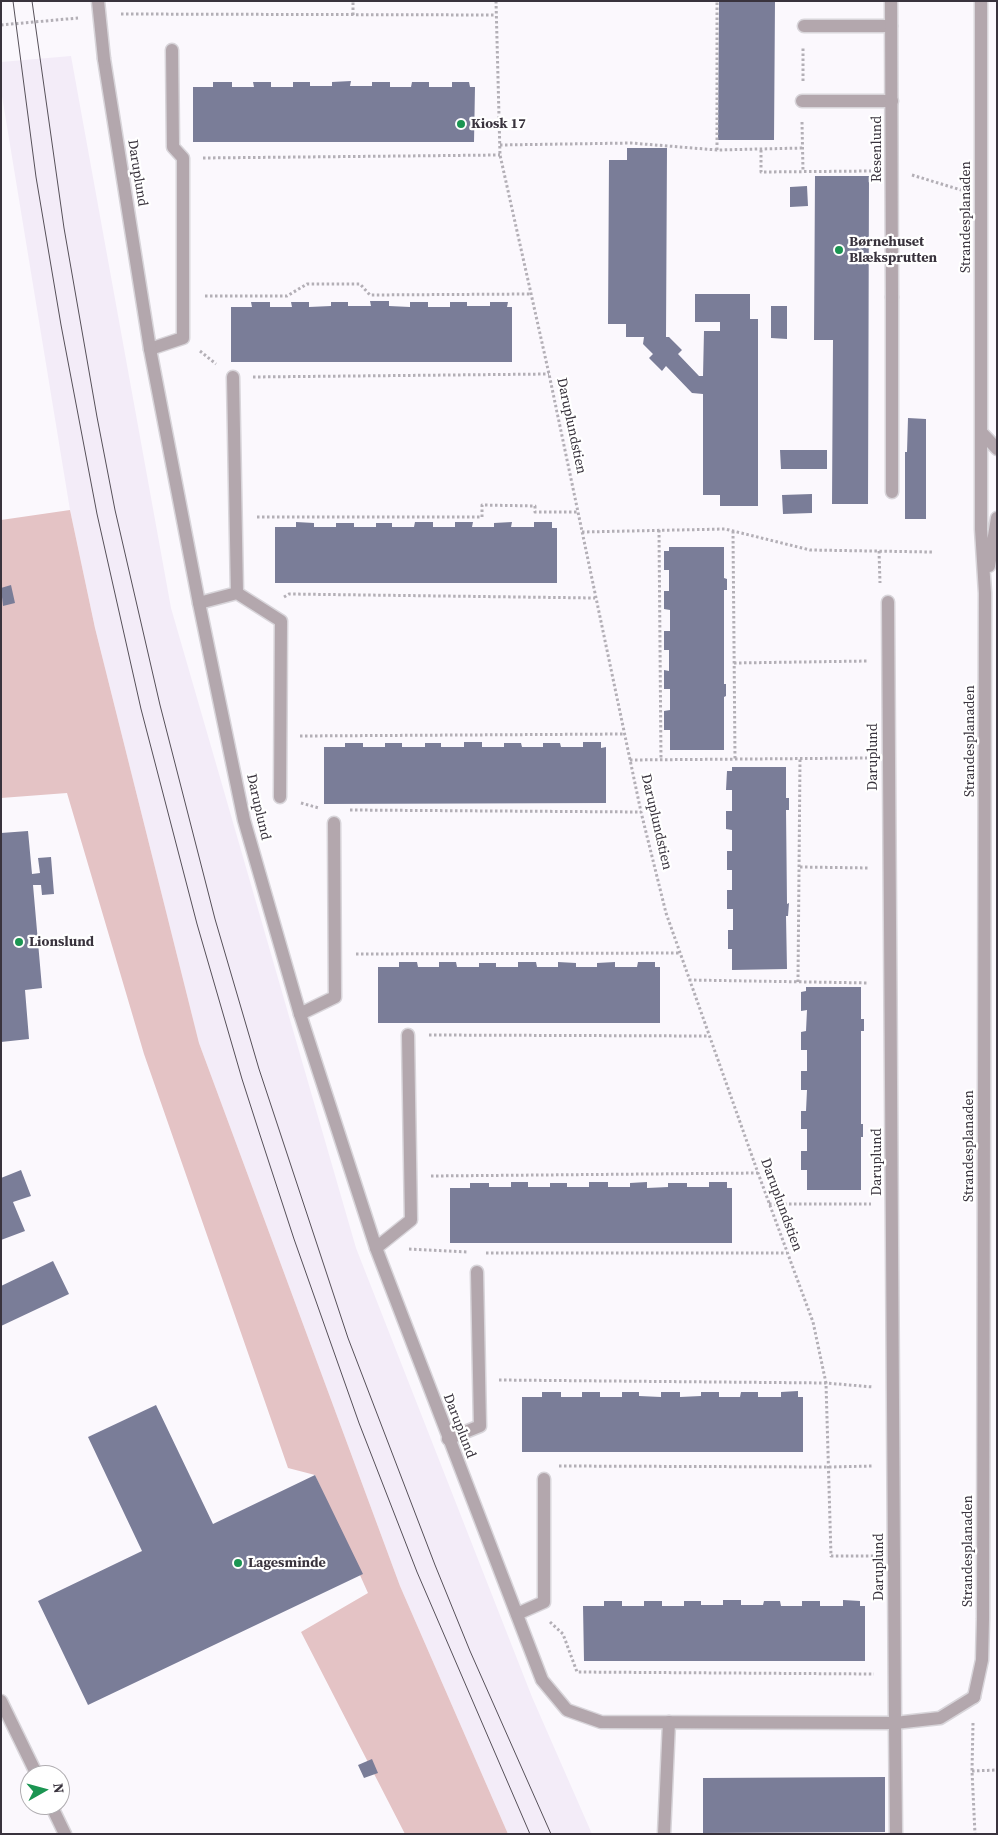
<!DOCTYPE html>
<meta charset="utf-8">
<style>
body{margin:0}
#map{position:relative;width:998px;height:1835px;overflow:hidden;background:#fbf8fd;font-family:"Source Serif 4",serif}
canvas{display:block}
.frame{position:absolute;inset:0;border:2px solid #39333d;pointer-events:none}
.north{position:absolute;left:20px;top:1765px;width:50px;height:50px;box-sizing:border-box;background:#fff;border:1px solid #b0adb1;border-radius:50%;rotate:83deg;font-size:14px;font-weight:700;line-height:20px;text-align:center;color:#39333d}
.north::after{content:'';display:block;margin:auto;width:18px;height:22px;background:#1b9552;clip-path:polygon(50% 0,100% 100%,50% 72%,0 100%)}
</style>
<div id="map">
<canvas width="998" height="1835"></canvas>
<div class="frame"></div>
<div class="north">N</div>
</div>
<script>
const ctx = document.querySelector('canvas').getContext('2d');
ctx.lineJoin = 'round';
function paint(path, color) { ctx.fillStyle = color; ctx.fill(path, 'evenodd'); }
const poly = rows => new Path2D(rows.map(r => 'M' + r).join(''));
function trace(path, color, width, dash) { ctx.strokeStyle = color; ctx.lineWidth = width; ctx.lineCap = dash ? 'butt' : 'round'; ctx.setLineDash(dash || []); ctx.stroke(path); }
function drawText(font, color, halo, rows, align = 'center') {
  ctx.font = font + ' "Source Serif 4",serif'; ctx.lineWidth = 4.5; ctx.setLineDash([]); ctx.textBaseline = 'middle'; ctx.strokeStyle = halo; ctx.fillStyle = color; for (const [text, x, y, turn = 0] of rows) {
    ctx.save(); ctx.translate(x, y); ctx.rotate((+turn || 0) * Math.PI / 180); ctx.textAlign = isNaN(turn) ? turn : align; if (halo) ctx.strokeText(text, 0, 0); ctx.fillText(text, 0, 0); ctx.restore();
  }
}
paint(poly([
 [71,56,171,608,356,1248,532,1697,592,1834,508,1834,400,1586,199,1043,95,628,70,510,1,90,1,62]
]), '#f3ecf8');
paint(poly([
 [70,510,95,628,199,1043,400,1586,508,1834,405,1834,301,1632,368,1593,315,1475,288,1468,144,1054,67,793,1,798,1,520]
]), '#e4c3c5');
paint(poly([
 [719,1,775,1,774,140,718,140],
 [351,81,350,86,372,86,372,82,390,82,390,87,411,87,412,82,429,82,429,87,452,87,452,82,469,82,470,87,475,87,474,142,193,142,193,87,213,87,213,82,232,82,232,87,254,87,253,82,271,82,271,87,293,87,293,82,310,82,310,86,332,86,332,82],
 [627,148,667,148,666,337,669,337,682,350,678,354,699,376,703,376,704,331,720,331,720,322,695,322,695,294,750,294,750,319,758,319,758,506,720,506,720,495,703,495,703,394,692,393,666,366,662,371,649,358,653,354,643,344,644,337,626,337,626,324,608,324,609,160,627,160],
 [815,176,869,176,868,504,832,504,833,340,814,340],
 [807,186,808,206,790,207,790,187],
 [370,301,389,301,389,306,410,307,410,302,428,302,428,307,450,307,450,302,467,302,467,306,490,306,490,302,508,302,507,307,512,307,512,362,231,362,231,307,252,307,251,302,270,302,270,307,292,307,291,302,309,302,309,307,331,306,331,302,348,302,348,306,371,306],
 [771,306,787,306,787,339,771,338],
 [908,418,926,419,926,519,905,519,905,452,907,452],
 [780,450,827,450,827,469,781,469],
 [812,494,812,513,783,514,782,495],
 [296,522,314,523,314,527,336,527,336,523,354,523,354,527,376,527,376,523,392,523,392,527,414,527,415,522,433,522,433,527,455,527,455,522,473,522,472,527,494,527,494,523,512,522,511,527,534,527,534,522,552,522,552,528,557,528,557,583,275,583,275,527,296,527],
 [669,547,724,547,724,578,727,579,727,590,724,590,724,684,726,684,726,696,724,697,724,750,670,750,670,730,664,730,664,711,670,710,670,689,664,689,664,670,669,671,669,650,664,650,664,631,670,631,670,610,664,609,664,591,669,591,669,570,664,570,664,551,669,551],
 [11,585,15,603,3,606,1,588],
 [464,742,482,742,482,747,504,747,504,743,521,743,522,747,543,747,543,743,560,743,561,747,583,747,583,742,601,742,601,748,606,747,606,803,324,804,324,747,345,747,345,743,363,743,363,747,385,747,385,743,402,743,402,747,425,747,425,743,441,743,441,747,464,747],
 [732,767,786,767,786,798,789,798,789,810,786,810,787,904,789,903,788,916,786,916,787,969,732,970,732,949,728,949,728,930,733,930,733,909,727,909,727,890,732,890,732,870,727,870,727,851,732,851,732,830,726,829,726,811,732,811,732,790,726,790,727,771,732,771],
 [28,831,32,874,40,873,38,858,51,857,54,894,42,895,41,885,33,885,42,988,25,990,29,1039,1,1042,1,833],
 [399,962,417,962,418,967,439,967,439,962,456,962,457,967,479,967,479,963,496,963,496,967,518,967,518,962,536,962,537,967,558,967,558,962,576,963,576,967,597,967,597,963,615,962,615,967,637,967,638,962,655,962,655,967,660,967,660,1023,378,1023,378,967,399,967],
 [806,987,861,987,861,1019,864,1019,864,1031,861,1031,861,1124,863,1124,863,1137,861,1137,861,1190,807,1190,807,1170,801,1170,801,1151,807,1151,807,1129,801,1129,801,1111,806,1111,807,1090,801,1090,801,1071,807,1071,807,1050,801,1050,801,1032,806,1031,807,1010,801,1011,801,992,806,991],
 [21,1170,31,1196,13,1202,25,1231,1,1240,1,1178],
 [511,1182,528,1182,528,1187,550,1187,550,1183,567,1183,567,1187,589,1187,589,1182,608,1182,608,1187,630,1187,630,1183,647,1182,647,1188,668,1187,668,1183,687,1183,687,1187,709,1187,709,1182,727,1182,727,1188,732,1188,732,1243,450,1243,450,1188,470,1188,470,1183,489,1183,489,1187,511,1187],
 [53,1261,69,1294,1,1326,1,1286],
 [798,1391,798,1397,803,1397,803,1452,522,1452,522,1397,542,1397,542,1392,561,1392,561,1397,582,1397,582,1392,600,1392,600,1397,622,1397,622,1392,639,1392,639,1396,661,1397,661,1392,680,1392,680,1397,701,1396,701,1392,719,1392,719,1397,740,1397,741,1392,758,1392,758,1397,781,1397,781,1392],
 [156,1405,213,1524,315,1475,363,1574,88,1705,38,1601,142,1551,88,1437],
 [723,1600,741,1600,741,1605,763,1605,764,1601,780,1601,781,1606,802,1606,802,1601,820,1601,820,1606,843,1606,843,1600,860,1601,860,1606,865,1606,865,1661,584,1661,583,1606,604,1606,604,1601,622,1601,622,1606,644,1606,644,1601,662,1601,662,1606,684,1606,684,1601,701,1601,701,1605,723,1605],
 [372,1759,378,1773,364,1778,358,1765],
 [885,1777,885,1832,703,1833,703,1778]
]), '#7a7d98');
const service = poly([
 [804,26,891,26],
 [802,101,892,101],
 [892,297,892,492],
 [150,349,183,338,183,158,173,147,172,50],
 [237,593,281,621,280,797],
 [199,603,237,593,233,377],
 [300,1014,335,997,334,823],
 [376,1248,411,1220,408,1035],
 [448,1439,480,1426,477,1272],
 [517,1614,544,1602,544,1479],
 [895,1723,896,1834],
 [664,1834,669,1722]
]);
const minor = poly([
 [891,1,892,297],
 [104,59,150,349,199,603,244,820,300,1014,376,1248,542,1680,567,1710,601,1722,895,1723,940,1718,974,1697],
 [888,602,895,1723],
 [1,1701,37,1775],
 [51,1805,65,1834]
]);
const tertiary = poly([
 [983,434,997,449],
 [989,566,997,518],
 [974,1697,982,1660,983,1619,985,593,981,529,981,1]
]);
trace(service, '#d8d5da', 15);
trace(minor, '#d8d5da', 15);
trace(tertiary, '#d8d5da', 15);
trace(poly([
 [496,1,500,155,549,374,641,812,666,913,758,1173,813,1322,826,1383,831,1556,873,1556],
 [121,14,496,15],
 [353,15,353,1],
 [1,25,78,18],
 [803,81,803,47],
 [802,122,803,171],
 [500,145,631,143,717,150,803,148],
 [717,150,717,1],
 [761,150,761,172,871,171],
 [203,158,500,155],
 [912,175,961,190],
 [205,296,287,296,307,284,360,284,370,295,531,294],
 [200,351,216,364],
 [253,377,549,374],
 [257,517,482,517,482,505,535,506,535,512,578,512],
 [659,530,661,760],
 [733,531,735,759],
 [582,532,725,529,810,550,932,552],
 [879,551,880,583],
 [284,597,289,594,595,598],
 [734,663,868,661],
 [300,736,625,734],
 [630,760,867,758],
 [301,803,319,808],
 [350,810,641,812],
 [800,867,869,868],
 [356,954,680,953],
 [689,980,869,983],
 [798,982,800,759],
 [429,1035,709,1036],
 [431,1176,758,1173],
 [769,1204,871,1204],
 [409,1249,468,1252],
 [486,1253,787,1253],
 [499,1380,826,1383,873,1387],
 [559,1466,829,1467,873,1466],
 [550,1622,563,1634,577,1672,874,1674],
 [973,1723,972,1771,975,1834],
 [972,1771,997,1770]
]), '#b3afb6', 3, [2.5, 2.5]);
trace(service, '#b3a7ad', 12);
trace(minor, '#b3a7ad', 12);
trace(tertiary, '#b3a7ad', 12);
trace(poly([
 [13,1,36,177,61,325,97,514,141,709,197,924,242,1079,260,1135,294,1239,359,1423,417,1572,530,1834],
 [32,1,64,228,97,417,115,510,160,705,215,919,259,1069,348,1338,435,1565,470,1651,551,1834]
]), '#565059', 1);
const minorBridge = poly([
 [98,1,104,59]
]);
trace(minorBridge, '#d8d5da', 15, []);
trace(minorBridge, '#b3a7ad', 12);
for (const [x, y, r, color] of [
 [461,124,5,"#1b9552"],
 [839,250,5,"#1b9552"],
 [19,942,5,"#1b9552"],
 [238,1563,5,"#1b9552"]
]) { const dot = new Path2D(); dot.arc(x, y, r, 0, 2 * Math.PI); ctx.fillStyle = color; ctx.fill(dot); trace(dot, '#fff', 2); }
drawText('bold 14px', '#39333d', '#fff', [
 ["Kiosk 17",471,124],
 ["Børnehuset",849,242],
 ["Blæksprutten",849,258],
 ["Lionslund",29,942],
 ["Lagesminde",248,1563]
], 'left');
drawText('14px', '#39333d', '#fff', [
 ["Resenlund",877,149,-90],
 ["Daruplund",137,173,81],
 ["Strandesplanaden",966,217,-90],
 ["Daruplundstien",571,426,78],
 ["Strandesplanaden",970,741,-90],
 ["Daruplund",873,757,-90],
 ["Daruplund",258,807,77],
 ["Daruplundstien",656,822,77],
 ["Strandesplanaden",969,1146,-90],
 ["Daruplund",877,1162,-90],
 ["Daruplundstien",781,1205,70],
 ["Daruplund",459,1426,69],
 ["Strandesplanaden",968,1551,-90],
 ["Daruplund",879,1567,-90]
]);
</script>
